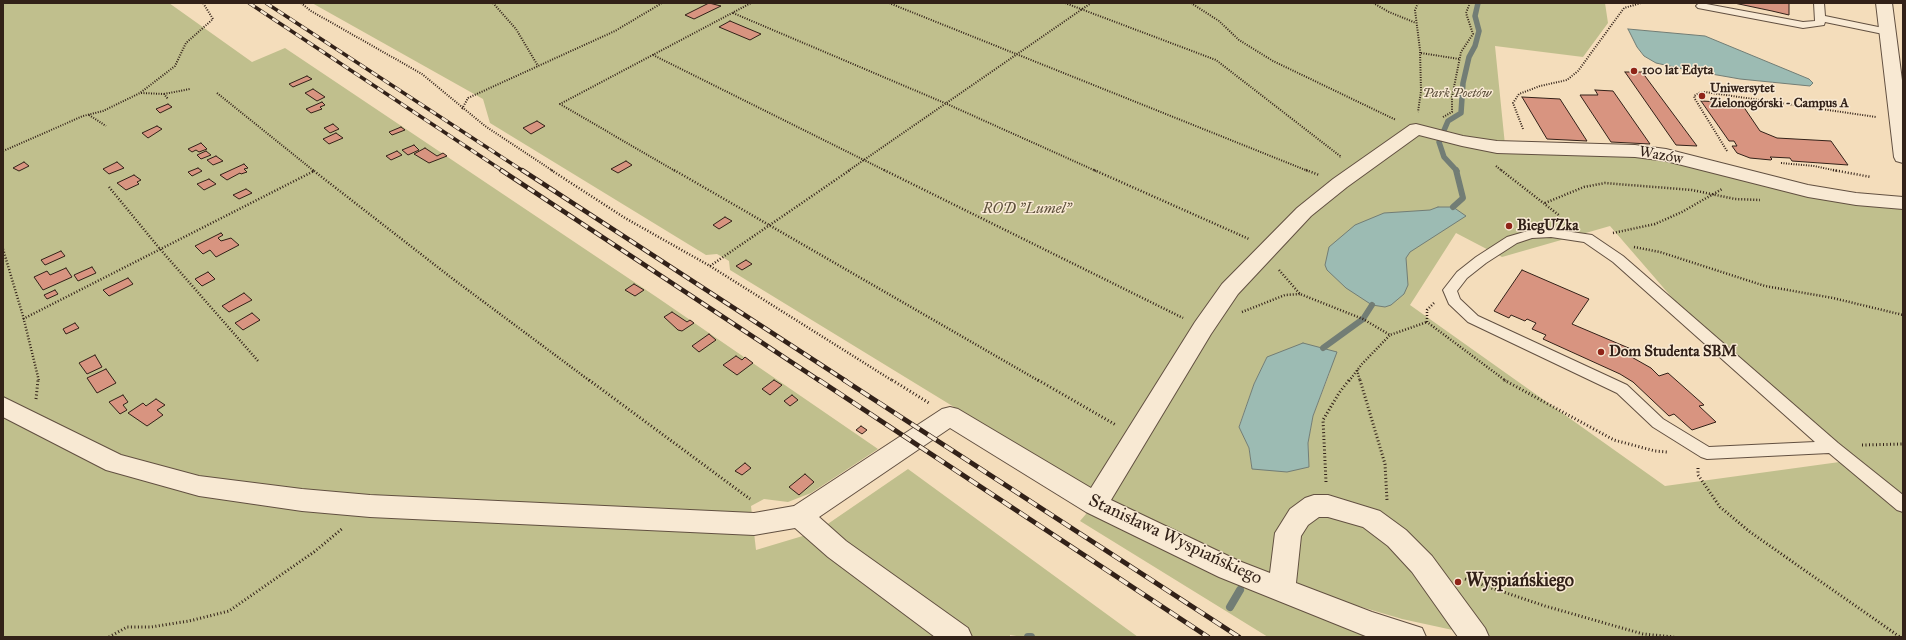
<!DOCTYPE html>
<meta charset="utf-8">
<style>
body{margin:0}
#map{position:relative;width:1906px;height:640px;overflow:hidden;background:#f4ddbb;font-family:"IM FELL Great Primer",serif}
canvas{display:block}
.frame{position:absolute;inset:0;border:4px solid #322118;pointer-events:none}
</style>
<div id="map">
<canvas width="1906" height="640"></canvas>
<div class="frame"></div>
</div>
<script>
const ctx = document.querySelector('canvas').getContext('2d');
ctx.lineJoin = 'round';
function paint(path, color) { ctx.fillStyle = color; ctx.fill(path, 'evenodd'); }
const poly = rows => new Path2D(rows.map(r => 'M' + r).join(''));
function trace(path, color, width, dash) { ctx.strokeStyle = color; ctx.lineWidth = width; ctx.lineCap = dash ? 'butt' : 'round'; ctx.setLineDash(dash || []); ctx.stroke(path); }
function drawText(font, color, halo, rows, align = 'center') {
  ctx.font = font + ' "IM FELL Great Primer",serif'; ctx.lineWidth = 3; ctx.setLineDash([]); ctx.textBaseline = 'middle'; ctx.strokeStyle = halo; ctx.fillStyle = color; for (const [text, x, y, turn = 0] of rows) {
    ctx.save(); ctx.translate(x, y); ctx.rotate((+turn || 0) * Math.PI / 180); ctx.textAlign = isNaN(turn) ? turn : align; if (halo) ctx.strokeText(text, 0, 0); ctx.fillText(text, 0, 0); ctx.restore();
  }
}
paint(poly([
 [3,3,169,3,252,62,285,48,658,298,878,449,811,493,788,502,764,499,751,506,756,550,816,532,908,469,1138,637,1023,637,1010,635,1010,637,3,637],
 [312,3,1605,3,1608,23,1583,57,1495,46,1505,145,1668,155,1855,201,1903,205,1903,637,1485,637,1402,619,1331,598,1226,559,1111,503,730,270,729,261,724,258,717,254,706,255,490,123,483,99],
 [1610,226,1681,308,1854,460,1665,486,1410,305,1456,233,1502,257],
 [1267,357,1330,372,1313,416,1308,443,1309,467,1252,469,1249,448,1239,426,1254,384],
 [1092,507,1394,637,1268,637,1080,521]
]), '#c0bf8d');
const water = poly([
 [1628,29,1705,36,1809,79,1813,83,1810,86,1740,79,1683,69,1656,63,1644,56,1637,47,1628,29],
 [1438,207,1453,207,1466,216,1410,252,1406,258,1408,285,1404,294,1391,305,1385,307,1372,305,1346,288,1327,270,1325,265,1329,247,1355,225,1384,213,1430,210,1438,207],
 [1303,343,1337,352,1313,416,1308,443,1309,467,1287,472,1252,469,1249,448,1239,427,1254,384,1267,357,1303,343]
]);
paint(water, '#9cbbb3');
trace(water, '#727d75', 1);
trace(poly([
 [1457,171,1444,157,1439,142,1448,121,1461,113,1463,83,1469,57,1475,46,1479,31,1475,16,1478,3]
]), '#727d75', 5.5);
trace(poly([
 [1453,207,1463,198,1456,170],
 [1323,348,1363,319,1372,305]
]), '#727d75', 6);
trace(poly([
 [1230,607,1240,590],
 [1028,637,1031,637]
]), '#727d75', 8);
const building = poly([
 [709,3,721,6,694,19,685,15,709,3],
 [1734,3,1789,3,1789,15,1772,11,1734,3],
 [730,21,761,34,750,40,719,27,730,21],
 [1625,72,1642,72,1697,146,1676,145,1625,72],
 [307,76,312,79,293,87,289,84,307,76],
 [313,89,325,97,317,101,305,93,313,89],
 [1595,90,1613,91,1650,144,1611,142,1580,95,1598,95,1595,90],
 [1522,97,1560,99,1587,141,1547,139,1522,97],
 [1701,101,1741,103,1760,131,1777,138,1831,141,1848,165,1792,161,1790,158,1770,157,1772,159,1771,160,1750,158,1737,153,1732,146,1737,146,1734,141,1729,141,1701,101],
 [322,102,325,105,320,107,322,109,311,113,306,109,322,102],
 [168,104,172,107,160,113,156,109,168,104],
 [537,121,545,126,531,134,523,128,537,121],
 [333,124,339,129,330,133,324,128,333,124],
 [157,126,162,129,148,138,142,133,157,126],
 [401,127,405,130,392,135,389,132,401,127],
 [336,133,343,138,329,144,323,139,336,133],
 [201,143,207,149,199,152,196,150,192,152,188,149,201,143],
 [414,145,419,150,408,155,402,150,414,145],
 [425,148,437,156,443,153,447,156,429,163,414,154,425,148],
 [206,151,211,155,201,159,197,155,206,151],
 [397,151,402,155,391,160,386,156,397,151],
 [216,156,223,161,213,165,207,160,216,156],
 [626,161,632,165,618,173,611,169,626,161],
 [24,162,29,166,19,171,13,168,24,162],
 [117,162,124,168,109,174,103,169,117,162],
 [244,164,248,168,244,169,247,172,241,174,240,173,227,180,220,175,244,164],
 [198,168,202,171,192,176,188,172,198,168],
 [134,175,141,180,137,182,139,184,126,190,117,183,134,175],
 [209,179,216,184,204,190,197,184,209,179],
 [246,189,252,193,239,199,233,195,246,189],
 [725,217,732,221,719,229,713,225,725,217],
 [221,233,223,235,218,238,221,241,231,238,239,245,216,257,210,250,203,254,195,246,221,233],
 [61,251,65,256,45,265,41,260,61,251],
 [746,260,752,264,742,270,736,266,746,260],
 [92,267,96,273,78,281,74,275,92,267],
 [66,268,72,277,43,290,34,277,47,271,50,275,66,268],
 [1522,270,1589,299,1572,324,1631,349,1628,355,1651,368,1659,376,1668,373,1704,405,1699,406,1716,422,1692,430,1674,414,1669,416,1633,382,1620,374,1543,339,1546,335,1532,329,1536,323,1527,319,1525,321,1511,315,1509,318,1494,311,1522,270],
 [208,272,215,279,202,286,195,279,208,272],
 [128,278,133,284,109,296,103,290,128,278],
 [634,284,644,290,635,296,625,290,634,284],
 [55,290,58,294,47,299,44,295,55,290],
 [244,293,252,300,229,312,222,306,244,293],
 [672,312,687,322,690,320,694,323,682,331,678,330,664,317,672,312],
 [252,313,260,320,243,330,235,323,252,313],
 [75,323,79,328,66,334,63,329,75,323],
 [709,334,716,340,699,352,692,346,709,334],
 [95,355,102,367,87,374,79,363,95,355],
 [736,356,742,360,745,357,753,363,737,375,723,365,736,356],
 [106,369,116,383,97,393,87,378,106,369],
 [774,380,782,385,770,395,762,389,774,380],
 [123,395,128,402,123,405,127,410,120,414,109,402,123,395],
 [792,395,798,400,790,406,784,401,792,395],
 [156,399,165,405,157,410,163,415,147,426,128,413,143,403,146,406,156,399],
 [861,426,867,430,862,434,856,430,861,426],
 [745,463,751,468,742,475,735,471,745,463],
 [805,474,814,482,799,495,789,487,805,474]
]);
paint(building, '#d89480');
trace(building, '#322118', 1);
const lane = poly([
 [1701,3,1803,22,1815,21,1814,3,1824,3,1825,16,1888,29,1893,32,1888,35,1825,22,1824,25,1803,28,1698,8,1696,6,1698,4,1701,3],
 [1551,229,1592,235,1623,256,1838,443,1903,495,1903,512,1897,510,1829,453,1707,459,1701,457,1653,427,1617,393,1468,322,1449,304,1443,290,1457,272,1476,257,1507,237,1531,230,1551,229],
 [1551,237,1584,242,1613,262,1815,442,1709,447,1663,419,1627,385,1478,316,1460,299,1457,291,1467,278,1486,263,1517,243,1532,238,1551,237]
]);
const street = poly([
 [1876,3,1892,3,1903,88,1903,163,1896,161,1894,157,1876,3],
 [1416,124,1463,136,1497,141,1635,145,1666,149,1808,185,1856,193,1903,197,1903,209,1856,205,1808,197,1666,161,1635,157,1497,153,1462,146,1419,135,1347,187,1311,216,1238,294,1211,334,1111,500,1239,561,1270,573,1275,533,1290,509,1305,498,1314,495,1328,495,1380,511,1406,530,1432,556,1485,628,1489,637,1458,637,1412,572,1388,546,1363,527,1328,517,1319,517,1308,525,1301,536,1296,583,1372,612,1422,628,1426,637,1368,637,1219,577,1086,512,950,428,819,517,846,541,968,628,972,637,935,637,828,557,795,528,754,535,370,517,302,511,199,496,106,470,3,417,3,397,121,455,199,476,302,489,370,495,754,513,794,506,942,409,950,407,958,409,1091,488,1195,322,1222,284,1297,208,1333,179,1410,125,1416,124]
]);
trace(lane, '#625041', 2);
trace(street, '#625041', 2);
trace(poly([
 [301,3,311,11,422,74,485,126,553,171],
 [493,3,516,29,538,66],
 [889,3,1308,171],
 [1065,3,1216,60,1340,156,1340,158],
 [1191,3,1219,21,1239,40,1273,61,1396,120],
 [1373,3,1389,12,1416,23],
 [1418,3,1415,10,1420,50,1421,91,1418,112],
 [733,13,947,104,1096,171],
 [1421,53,1459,59],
 [653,55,886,171],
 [141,93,164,94,168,99],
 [217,93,314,171],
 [164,94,190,89],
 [462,109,468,98,615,31,662,3],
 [89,115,106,126],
 [1443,117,1452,112,1452,97,1461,52,1473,34,1466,13,1470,3],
 [1523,129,1513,103,1519,94,1540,86,1567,80,1578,71,1624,8,1641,3],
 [3,151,83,116,103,111,140,93,175,66,186,43,213,19,203,3],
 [1727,151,1695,99,1694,96,1699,93,1705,92,1876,117],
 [1781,163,1814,166,1838,171],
 [1496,166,1502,171],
 [675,171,560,104,751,3],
 [848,171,1091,3]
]), '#322118', 2, [1, 1.5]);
trace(poly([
 [551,170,625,218,710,266,893,381],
 [674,170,1039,381],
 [884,170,1183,318],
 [1094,170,1249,239],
 [1306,170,1319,175],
 [1501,170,1560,216],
 [1833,170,1871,177],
 [314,171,453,279,590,381],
 [109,187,160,249,258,361],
 [1545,203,1584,187,1605,183,1692,190,1735,199,1760,200],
 [1613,233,1655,224,1682,212,1722,189],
 [1634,247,1660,252,1765,286,1833,298,1903,315],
 [3,249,23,316,39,381],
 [710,266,850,170],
 [1279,270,1300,294,1363,319,1390,335,1427,322],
 [1434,303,1427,310,1427,322,1506,381],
 [1242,312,1285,295,1300,294],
 [23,319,314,171,312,170],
 [1357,370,1360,381],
 [1349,381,1362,364,1390,335]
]), '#322118', 2.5, [1, 2]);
trace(poly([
 [589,380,750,499],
 [892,380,929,403],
 [1038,380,1116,425],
 [1360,380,1385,464,1387,500],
 [1504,380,1614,440,1655,451,1667,452],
 [36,399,38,380],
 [1862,445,1903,444],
 [1698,468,1698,475,1720,507,1750,532,1900,637],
 [1326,482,1323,420,1339,393,1349,380],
 [1465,579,1545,606,1643,634,1674,637],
 [109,637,127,627,151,627,189,621,229,611,314,552,343,528]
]), '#322118', 3, [1, 2.5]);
paint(lane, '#f8e9d3');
paint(street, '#f8e9d3');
const railFar2 = poly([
 [249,3,503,171],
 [266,3,523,171]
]);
const railFar1 = poly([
 [501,170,820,381],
 [522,170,846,381]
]);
const rail = poly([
 [819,380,1208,637],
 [844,380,1239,637]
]);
trace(railFar2, '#322118', 3.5);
trace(railFar1, '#322118', 4.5);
trace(rail, '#322118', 5);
trace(railFar2, '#f8e9d3', 2.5, [7]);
trace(railFar1, '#f8e9d3', 3, [8]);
trace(rail, '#f8e9d3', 3.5, [10]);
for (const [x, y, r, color] of [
 [1634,71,4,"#8f2418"],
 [1702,96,4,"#8f2418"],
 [1509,226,4,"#8f2418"],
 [1601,352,4,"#8f2418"],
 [1458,582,4,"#8f2418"]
]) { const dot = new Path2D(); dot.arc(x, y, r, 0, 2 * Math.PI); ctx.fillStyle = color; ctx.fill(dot); trace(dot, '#f8e9d3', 1.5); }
drawText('bold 13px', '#322118', '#f8e9d3', [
 ["100 lat Edyta",1642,71],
 ["Uniwersytet",1710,89],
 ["Zielonogórski - Campus A",1710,104]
], 'left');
drawText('italic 13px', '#5d503b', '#f8e9d3', [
 ["Park Poetów",1457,94]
]);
drawText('15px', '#322118', '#f8e9d3', [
 ["Wazów",1661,156,10]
]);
drawText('italic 15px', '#5d503b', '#f8e9d3', [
 ["ROD \"Lumel\"",1027,209]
]);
drawText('bold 15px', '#322118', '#f8e9d3', [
 ["BiegUZka",1517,226],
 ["Dom Studenta SBM",1609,352]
], 'left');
drawText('18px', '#322118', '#f8e9d3', [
 ["Stanisława Wyspiańskiego",1175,540,25]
]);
drawText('bold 18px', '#322118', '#f8e9d3', [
 ["Wyspiańskiego",1466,582]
], 'left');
</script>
